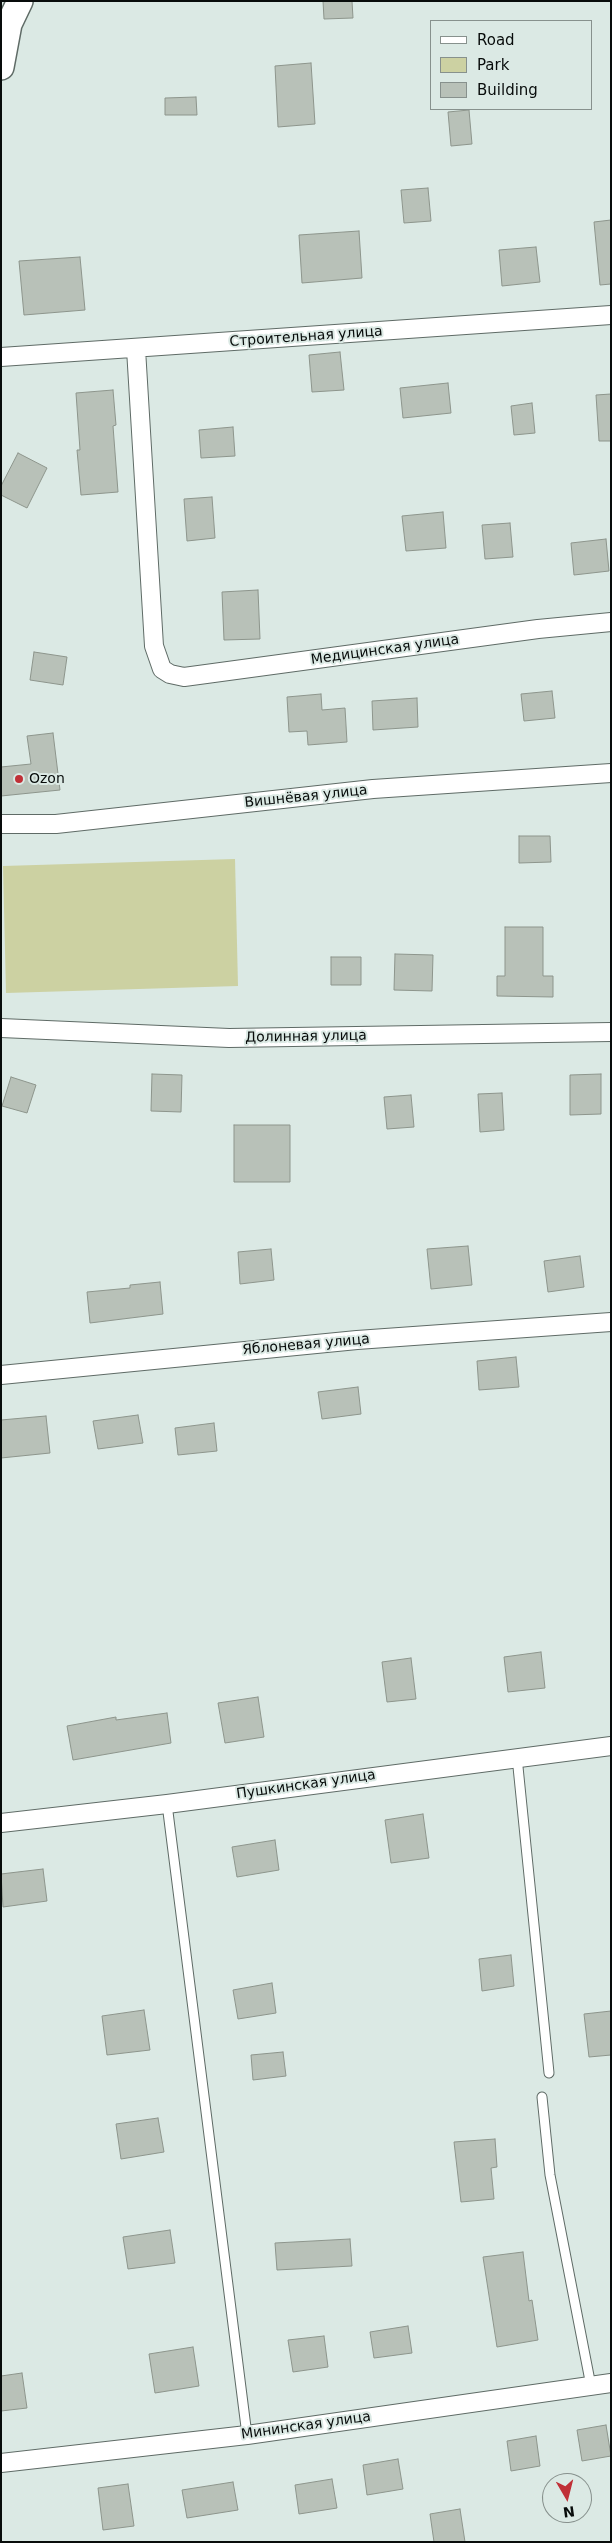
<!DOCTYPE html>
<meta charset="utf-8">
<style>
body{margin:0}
#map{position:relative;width:612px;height:2543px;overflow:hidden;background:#dbe9e4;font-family:"DejaVu Sans",sans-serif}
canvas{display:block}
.frame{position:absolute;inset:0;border:2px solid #080c0b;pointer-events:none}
.legend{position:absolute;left:430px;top:20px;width:162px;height:90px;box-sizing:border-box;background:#dbe9e4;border:1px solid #87918d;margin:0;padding:6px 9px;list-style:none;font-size:15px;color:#080c0b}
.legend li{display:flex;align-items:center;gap:10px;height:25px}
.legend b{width:25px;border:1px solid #87918d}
.north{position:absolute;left:542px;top:2473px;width:50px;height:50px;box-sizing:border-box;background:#dbe9e4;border:1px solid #87918d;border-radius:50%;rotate:172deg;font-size:14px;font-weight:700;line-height:20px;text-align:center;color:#080c0b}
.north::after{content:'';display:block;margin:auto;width:18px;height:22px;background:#c03037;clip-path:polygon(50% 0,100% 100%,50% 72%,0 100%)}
</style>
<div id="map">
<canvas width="612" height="2543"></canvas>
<div class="frame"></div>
<ul class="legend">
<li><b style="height:6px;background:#fff"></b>Road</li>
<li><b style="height:14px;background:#ccd1a2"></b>Park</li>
<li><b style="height:14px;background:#b8c1b8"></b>Building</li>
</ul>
<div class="north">N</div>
</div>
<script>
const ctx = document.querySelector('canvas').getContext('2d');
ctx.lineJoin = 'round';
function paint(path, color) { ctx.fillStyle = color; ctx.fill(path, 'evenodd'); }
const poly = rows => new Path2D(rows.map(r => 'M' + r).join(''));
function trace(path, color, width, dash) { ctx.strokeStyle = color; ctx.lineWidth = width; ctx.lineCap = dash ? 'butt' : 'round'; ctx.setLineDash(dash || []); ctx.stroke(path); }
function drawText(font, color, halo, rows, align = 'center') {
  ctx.font = font + ' "DejaVu Sans",sans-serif'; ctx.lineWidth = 4; ctx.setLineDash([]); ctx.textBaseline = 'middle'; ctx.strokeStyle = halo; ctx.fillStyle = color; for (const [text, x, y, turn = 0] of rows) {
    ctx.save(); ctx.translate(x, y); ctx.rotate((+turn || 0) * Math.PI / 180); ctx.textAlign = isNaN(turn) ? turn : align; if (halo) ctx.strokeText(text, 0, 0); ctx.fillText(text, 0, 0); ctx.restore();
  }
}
paint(poly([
 [235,859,238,986,6,993,3,866]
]), '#ccd1a2');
const building = poly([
 [323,1,352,1,353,18,324,19,323,1],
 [311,63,315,124,278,127,275,66,311,63],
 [196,97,197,115,165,115,165,98,196,97],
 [469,110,472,144,451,146,448,112,469,110],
 [428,188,431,221,404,223,401,190,428,188],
 [611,220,611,284,600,285,594,222,611,220],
 [359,231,362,278,302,283,299,235,359,231],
 [536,247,540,282,502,286,499,250,536,247],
 [80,257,85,310,24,315,19,261,80,257],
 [340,352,344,390,312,392,309,355,340,352],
 [448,383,451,413,403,418,400,388,448,383],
 [113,390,116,425,113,426,118,492,81,495,77,450,80,450,76,393,113,390],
 [611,394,611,441,599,441,596,395,611,394],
 [532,403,535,433,514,435,511,406,532,403],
 [233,427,235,456,201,458,199,430,233,427],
 [18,453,47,468,27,508,1,495,1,486,18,453],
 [212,497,215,538,187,541,184,499,212,497],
 [443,512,446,548,406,551,402,516,443,512],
 [510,523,513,557,485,559,482,525,510,523],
 [606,539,609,571,574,575,571,543,606,539],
 [258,590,260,639,224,640,222,592,258,590],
 [34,652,67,657,63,685,30,680,34,652],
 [552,691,555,718,524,721,521,694,552,691],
 [321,694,322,710,345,708,347,742,308,745,307,731,289,732,287,697,321,694],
 [417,698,418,727,373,730,372,701,417,698],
 [53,733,60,790,1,796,1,767,31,764,27,736,53,733],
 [519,836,550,836,551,862,519,863,519,836],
 [505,927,543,927,543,976,553,976,553,997,497,996,497,976,505,976,505,927],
 [395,954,433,955,432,991,394,990,395,954],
 [331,957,361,957,361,985,331,985,331,957],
 [152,1074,182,1075,181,1112,151,1111,152,1074],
 [601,1074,601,1114,570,1115,570,1075,601,1074],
 [11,1077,36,1085,27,1113,2,1106,11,1077],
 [502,1093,504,1130,480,1132,478,1094,502,1093],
 [411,1095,414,1127,387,1129,384,1097,411,1095],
 [234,1125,290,1125,290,1182,234,1182,234,1125],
 [468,1246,472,1285,431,1289,427,1249,468,1246],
 [271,1249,274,1280,240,1284,238,1252,271,1249],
 [580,1256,584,1287,548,1292,544,1261,580,1256],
 [160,1282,163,1314,90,1323,87,1292,130,1288,130,1285,160,1282],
 [516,1357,519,1387,479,1390,477,1361,516,1357],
 [358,1387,361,1414,322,1419,318,1392,358,1387],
 [138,1415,143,1443,98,1449,93,1421,138,1415],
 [46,1416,50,1453,1,1458,1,1420,46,1416],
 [214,1423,217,1451,178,1455,175,1428,214,1423],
 [541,1652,545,1688,508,1692,504,1657,541,1652],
 [411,1658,416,1699,387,1702,382,1662,411,1658],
 [258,1697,264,1737,225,1743,218,1703,258,1697],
 [167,1713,171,1743,73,1760,67,1726,116,1717,116,1720,167,1713],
 [423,1814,429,1858,391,1863,385,1820,423,1814],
 [275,1840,279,1870,237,1877,232,1847,275,1840],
 [43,1869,47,1901,3,1907,1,1874,43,1869],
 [511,1955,514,1986,482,1991,479,1959,511,1955],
 [272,1983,276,2013,238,2019,233,1990,272,1983],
 [144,2010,150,2050,107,2055,102,2016,144,2010],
 [611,2011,611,2055,589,2057,584,2014,611,2011],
 [283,2052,286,2076,253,2080,251,2055,283,2052],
 [158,2118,164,2152,121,2159,116,2124,158,2118],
 [495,2139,497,2167,491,2168,494,2199,461,2202,454,2142,495,2139],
 [170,2230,175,2263,128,2269,123,2237,170,2230],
 [350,2239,352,2266,277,2270,275,2243,350,2239],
 [523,2252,529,2301,532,2300,538,2340,497,2347,483,2257,523,2252],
 [408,2326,412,2353,374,2358,370,2332,408,2326],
 [324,2336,328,2367,293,2372,288,2340,324,2336],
 [193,2347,199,2386,155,2393,149,2354,193,2347],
 [22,2373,27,2408,1,2411,1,2376,22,2373],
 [606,2425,611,2456,582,2461,577,2430,606,2425],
 [536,2436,540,2466,511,2471,507,2441,536,2436],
 [398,2459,403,2489,367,2495,363,2465,398,2459],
 [332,2479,337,2508,299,2514,295,2485,332,2479],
 [233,2482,238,2510,187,2518,182,2490,233,2482],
 [128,2484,134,2526,103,2530,98,2488,128,2484],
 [460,2509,465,2542,434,2542,430,2514,460,2509]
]);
paint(building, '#b8c1b8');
trace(building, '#8d958c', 1);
const lane = poly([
 [517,1757,549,2073],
 [167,1804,247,2435],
 [542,2097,550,2175,591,2386]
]);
const street = poly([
 [136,349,154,646,162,669,170,674,184,677,538,629,611,622],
 [1,357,611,315],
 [1,824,56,824,373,789,611,773],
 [1,1028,229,1038,611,1032],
 [1,1375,357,1340,611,1322],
 [1,1823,167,1804,611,1746],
 [1,2463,247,2435,611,2383]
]);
const secondary = poly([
 [1,67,9,24,20,1]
]);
trace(lane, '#5f6b66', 11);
trace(street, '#5f6b66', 20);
trace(secondary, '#5f6b66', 28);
trace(lane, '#fff', 9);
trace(street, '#fff', 18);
trace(secondary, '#fff', 25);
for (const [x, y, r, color] of [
 [19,779,5,"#c03037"]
]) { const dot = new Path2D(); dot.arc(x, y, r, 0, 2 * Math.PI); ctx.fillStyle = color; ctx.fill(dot); trace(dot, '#dbe9e4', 2); }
drawText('14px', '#080c0b', '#dbe9e4', [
 ["Строительная улица",306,337,-4],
 ["Медицинская улица",385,650,-8],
 ["Вишнёвая улица",306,797,-6],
 ["Долинная улица",306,1037,-1],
 ["Яблоневая улица",306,1345,-5],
 ["Пушкинская улица",306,1785,-8],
 ["Мининская улица",306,2426,-8]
]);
drawText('14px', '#080c0b', '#dbe9e4', [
 ["Ozon",29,779]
], 'left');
</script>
